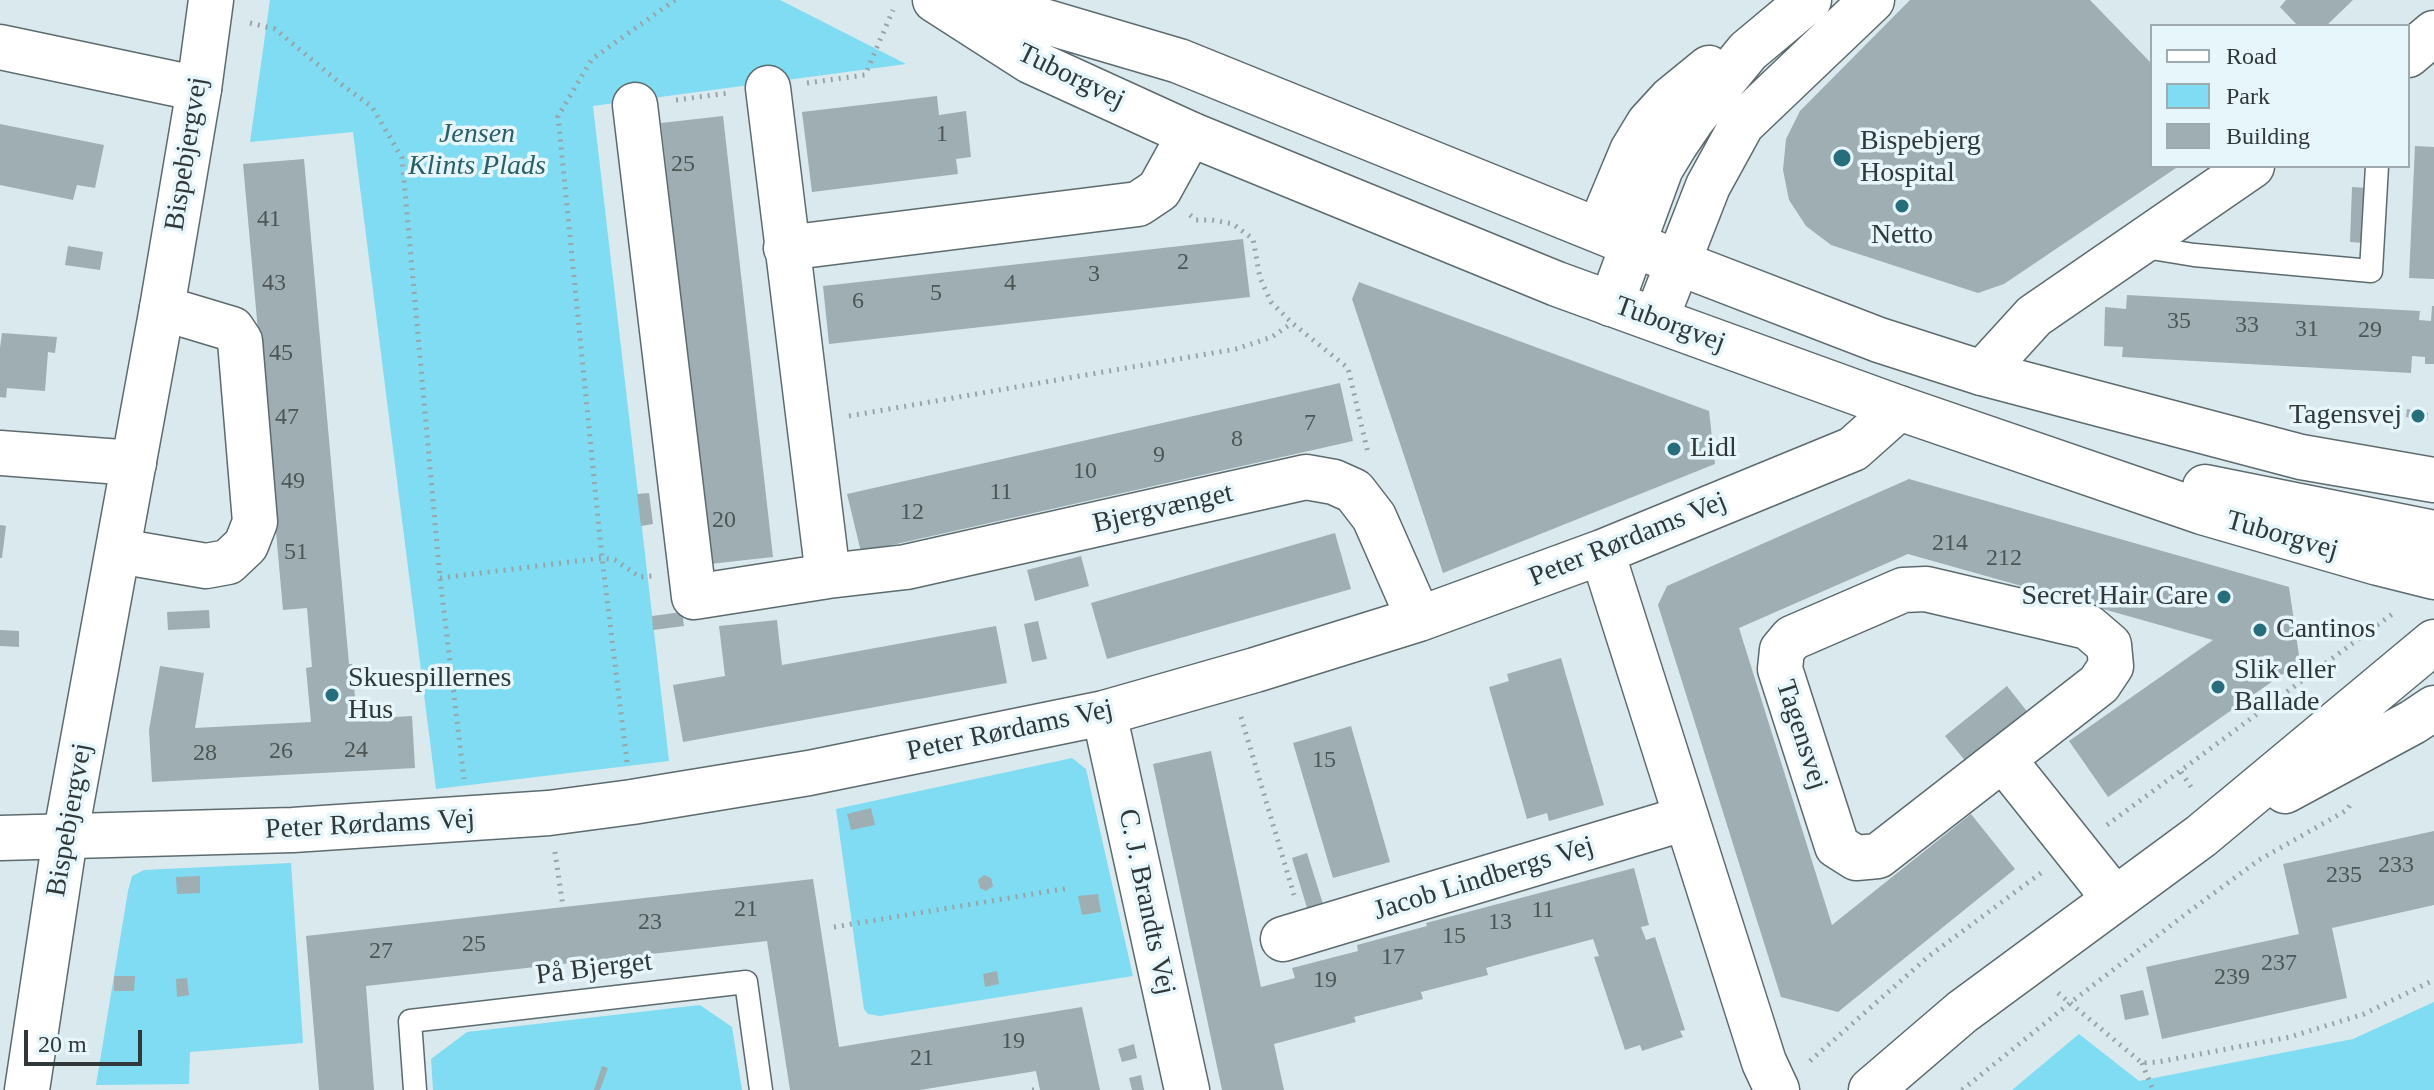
<!DOCTYPE html>
<meta charset="utf-8">
<style>
body{margin:0}
#map{position:relative;width:2434px;height:1090px;overflow:hidden;background:#d9e9ed;font-family:"Times New Roman",serif}
canvas{display:block}
.legend{position:absolute;left:2150px;top:24px;width:260px;height:144px;box-sizing:border-box;background:#e6f6fb;border:2px solid #9eaaad;margin:0;padding:10px 14px;list-style:none;font-size:24px;color:#313839}
.legend li{display:flex;align-items:center;gap:16px;height:40px}
.legend b{width:40px;border:2px solid #9eaaad}
.scale{position:absolute;left:24px;top:1030px;width:118px;height:36px;box-sizing:border-box;border:4px solid #313839;border-top:0;padding-left:10px;font-size:24px;line-height:28px;white-space:nowrap;color:#313839;-webkit-text-stroke:6px #e6f6fb;paint-order:stroke}
</style>
<div id="map">
<canvas width="2434" height="1090"></canvas>
<ul class="legend">
<li><b style="height:10px;background:#fff"></b>Road</li>
<li><b style="height:22px;background:#7fdcf2"></b>Park</li>
<li><b style="height:22px;background:#9faeb2"></b>Building</li>
</ul>
<div class="scale">20 m</div>
</div>
<script>
const ctx = document.querySelector('canvas').getContext('2d');
ctx.lineJoin = 'round';
function paint(path, color) { ctx.fillStyle = color; ctx.fill(path, 'evenodd'); }
const poly = rows => new Path2D(rows.map(r => 'M' + r).join(''));
function trace(path, color, width, dash) { ctx.strokeStyle = color; ctx.lineWidth = width; ctx.lineCap = dash ? 'butt' : 'round'; ctx.setLineDash(dash || []); ctx.stroke(path); }
function drawText(font, color, halo, rows, align = 'center') {
  ctx.font = font + ' "Times New Roman",serif'; ctx.lineWidth = 7; ctx.setLineDash([]); ctx.textBaseline = 'middle'; ctx.strokeStyle = halo; ctx.fillStyle = color; for (const [text, x, y, turn = 0] of rows) {
    ctx.save(); ctx.translate(x, y); ctx.rotate((+turn || 0) * Math.PI / 180); ctx.textAlign = isNaN(turn) ? turn : align; if (halo) ctx.strokeText(text, 0, 0); ctx.fillText(text, 0, 0); ctx.restore();
  }
}
paint(poly([
 [270,0,780,0,906,64,593,106,669,761,436,789,353,132,250,142],
 [1072,758,1086,769,1133,976,880,1016,868,1014,864,1009,836,809],
 [291,863,303,1043,190,1052,189,1084,96,1085,128,891,132,876,144,870],
 [2434,1002,2434,1090,2012,1090,2079,1034,2139,1081,2353,1039],
 [700,1005,732,1027,742,1090,433,1090,431,1059,467,1032]
]), '#7fdcf2');
paint(poly([
 [1910,0,2090,0,2152,64,2152,166,2179,166,2004,284,1978,293,1831,245,1806,226,1789,200,1783,170,1786,139,1800,111],
 [2286,0,2353,0,2326,26,2298,26,2280,7],
 [937,96,939,115,966,111,971,157,956,159,958,174,812,192,802,112],
 [723,116,773,557,710,564,661,123],
 [0,124,104,145,95,188,77,185,73,200,0,185],
 [2415,146,2434,147,2434,279,2409,278],
 [304,159,349,664,352,664,357,719,412,716,415,768,152,782,149,730,160,666,204,673,195,728,311,722,306,668,312,667,307,608,283,610,243,164],
 [2352,187,2366,188,2364,243,2350,242],
 [1243,239,1250,297,829,344,823,286],
 [68,246,103,252,100,270,65,265],
 [1359,282,1709,411,1715,464,1443,573,1352,299],
 [2127,295,2420,311,2419,320,2431,321,2432,306,2434,306,2434,364,2425,364,2425,357,2412,356,2411,373,2122,357,2123,347,2104,346,2105,307,2126,309],
 [2,333,57,337,55,353,48,352,45,391,7,388,6,398,0,397,0,348],
 [1340,383,1353,441,861,552,847,494],
 [2407,409,2428,413,2427,421,2406,417],
 [1909,479,2289,587,2300,662,2108,797,2069,741,2213,640,1908,554,1739,628,1832,925,1971,814,2015,869,1838,1012,1781,997,1658,605,1667,586],
 [649,493,653,524,641,526,637,494],
 [0,525,6,526,2,558,0,558],
 [1335,533,1351,589,1107,659,1091,603],
 [1081,556,1089,586,1035,601,1027,570],
 [209,610,210,628,168,630,167,612],
 [682,612,684,626,653,630,652,616],
 [777,620,782,665,996,626,1007,683,683,742,673,685,725,676,719,626],
 [1038,621,1047,659,1032,662,1024,624],
 [0,630,19,631,19,647,0,646],
 [1561,658,1604,805,1549,821,1547,813,1527,819,1489,687,1509,681,1507,674],
 [2007,686,2033,719,1971,768,1945,736],
 [1351,726,1390,862,1333,878,1293,743],
 [1211,751,1261,987,1295,978,1292,968,1358,951,1357,945,1427,926,1426,923,1634,868,1649,925,1641,927,1646,940,1655,937,1685,1030,1680,1031,1683,1037,1642,1051,1640,1045,1625,1050,1594,957,1599,956,1593,939,1486,968,1488,975,1421,992,1423,999,1354,1017,1356,1022,1274,1044,1284,1090,1222,1090,1153,764],
 [871,808,875,825,851,830,847,814],
 [2434,831,2434,905,2332,928,2347,998,2162,1039,2146,967,2299,934,2283,864],
 [1307,853,1323,904,1307,908,1292,858],
 [984,875,991,878,993,886,986,891,980,888,978,880],
 [200,876,200,893,177,894,176,877],
 [813,879,839,1047,1082,1007,1100,1090,1040,1090,1036,1071,920,1090,790,1090,767,941,366,986,374,1090,319,1090,306,936],
 [1098,894,1101,912,1082,915,1078,896],
 [997,971,999,984,985,987,983,974],
 [114,976,135,976,134,991,114,991],
 [187,978,189,995,177,997,176,979],
 [2143,990,2149,1015,2125,1020,2120,995],
 [1134,1044,1137,1058,1122,1062,1118,1049],
 [602,1066,608,1068,600,1090,594,1090],
 [1141,1075,1144,1090,1132,1090,1129,1078]
]), '#9faeb2');
const lane = poly([
 [2139,246,2194,255,2371,271,2377,166],
 [415,1090,410,1021,746,982,761,1090]
]);
const street = poly([
 [0,47,199,89],
 [2408,55,2434,33],
 [768,88,828,576],
 [635,105,694,597,828,576,906,567,1306,477,1334,482,1354,491,1374,517,1419,619],
 [1599,230,1632,151,1649,123,1671,99,1709,68],
 [786,248,1138,204,1159,190,1190,134],
 [1611,304,1661,168,1675,145,1694,117,1748,51,1809,0],
 [1656,319,1708,186,1742,124,1872,0],
 [1982,373,2034,316,2252,166],
 [0,453,134,463],
 [119,551,206,566,228,562,246,545,255,522,240,341,232,329,162,308],
 [1602,552,1764,1062,1777,1090],
 [1926,589,2088,627,2109,645,2111,666,2099,684,1878,856,1856,858,1837,846,1780,669,1782,650,1792,638,1903,590,1926,589],
 [1104,713,1187,1090],
 [2003,759,2114,898],
 [0,838,293,830,549,813,632,802,809,773,1104,713,1255,670,1419,619,1602,552,1853,449,1899,408],
 [1283,939,1686,818]
]);
const secondary = poly([
 [2285,791,2413,722,2434,708],
 [27,1090,65,838,162,308,199,89,211,0],
 [1871,1090,1962,1012,2201,836,2434,642]
]);
const primary = poly([
 [935,0,1030,61,1190,134,1557,284,1899,408,2202,512,2378,563,2434,577],
 [972,0,1179,61,1679,263,1879,340,1982,373,2301,457,2434,480],
 [2205,487,2434,533]
]);
trace(lane, '#5d6b6f', 25);
trace(street, '#5d6b6f', 47);
trace(secondary, '#5d6b6f', 47);
trace(primary, '#5d6b6f', 47);
trace(poly([
 [250,23,275,29,341,84,372,107,402,158,440,578,464,779],
 [807,83,865,75,893,10],
 [676,100,729,93],
 [1190,215,1196,220,1212,220,1233,224,1253,239,1260,278,1271,302,1292,323,1348,368,1368,453],
 [849,416,1236,349,1272,337,1292,323],
 [440,578,602,558,615,560,640,577,652,576],
 [1241,717,1294,895],
 [627,762,602,558,558,116,592,59,675,0],
 [2181,772,2191,787],
 [2107,825,2395,612],
 [555,852,563,907],
 [834,927,1069,888],
 [2058,993,2142,1063,2158,1062,2290,1037,2364,1014,2434,980],
 [1810,1061,1929,956,2041,873],
 [2142,1063,2153,1090],
 [1032,1090,1035,1090],
 [1962,1090,2070,1003,2191,910,2259,860,2347,810,2350,805]
]), '#98a4a7', 5, [2, 6]);
trace(lane, '#fff', 22);
trace(street, '#fff', 44);
trace(secondary, '#fff', 44);
trace(primary, '#fff', 44);
for (const [x, y, r, color] of [
 [1842,158,10,"#286d7c"],
 [1902,206,8,"#286d7c"],
 [2418,416,8,"#286d7c"],
 [1674,449,8,"#286d7c"],
 [2224,597,8,"#286d7c"],
 [2260,630,8,"#286d7c"],
 [2218,687,8,"#286d7c"],
 [332,695,8,"#286d7c"]
]) { const dot = new Path2D(); dot.arc(x, y, r, 0, 2 * Math.PI); ctx.fillStyle = color; ctx.fill(dot); trace(dot, '#e6f6fb', 3); }
drawText('24px', '#4c5657', null, [
 ["1",942,135],
 ["25",683,165],
 ["41",269,220],
 ["2",1183,263],
 ["3",1094,275],
 ["43",274,284],
 ["4",1010,284],
 ["5",936,294],
 ["6",858,302],
 ["35",2179,322],
 ["33",2247,326],
 ["31",2307,330],
 ["29",2370,331],
 ["45",281,354],
 ["47",287,418],
 ["7",1310,424],
 ["8",1237,440],
 ["9",1159,456],
 ["10",1085,472],
 ["49",293,482],
 ["11",1001,493],
 ["12",912,513],
 ["20",724,521],
 ["214",1950,544],
 ["51",296,553],
 ["212",2004,559],
 ["24",356,751],
 ["26",281,752],
 ["28",205,754],
 ["15",1324,761],
 ["233",2396,866],
 ["235",2344,876],
 ["21",746,910],
 ["11",1543,911],
 ["23",650,923],
 ["13",1500,923],
 ["15",1454,937],
 ["25",474,945],
 ["27",381,952],
 ["17",1393,958],
 ["237",2279,964],
 ["239",2232,978],
 ["19",1325,981],
 ["19",1013,1042],
 ["21",922,1059]
]);
drawText('28px', '#313839', '#e6f6fb', [
 ["Tuborgvej",1071,77,26],
 ["Bispebjergvej",187,154,-81],
 ["Tuborgvej",1670,325,20],
 ["Bjergvænget",1163,509,-13],
 ["Tuborgvej",2282,536,16],
 ["Peter Rørdams Vej",1628,540,-22],
 ["Peter Rørdams Vej",1010,731,-12],
 ["Tagensvej",1801,735,72],
 ["Bispebjergvej",70,820,-80],
 ["Peter Rørdams Vej",370,825,-3],
 ["Jacob Lindbergs Vej",1484,879,-17],
 ["C. J. Brandts Vej",1146,902,78],
 ["På Bjerget",594,969,-7]
]);
drawText('italic 28px', '#2a5e69', '#e6f6fb', [
 ["Jensen",477,135],
 ["Klints Plads",477,167]
]);
drawText('28px', '#313839', '#e6f6fb', [
 ["Bispebjerg",1860,142],
 ["Hospital",1860,174],
 ["Netto",1902,236,"center"],
 ["Tagensvej",2402,416,"right"],
 ["Lidl",1690,449],
 ["Secret Hair Care",2208,597,"right"],
 ["Cantinos",2276,630],
 ["Slik eller",2234,671],
 ["Ballade",2234,703],
 ["Skuespillernes",348,679],
 ["Hus",348,711]
], 'left');
</script>
